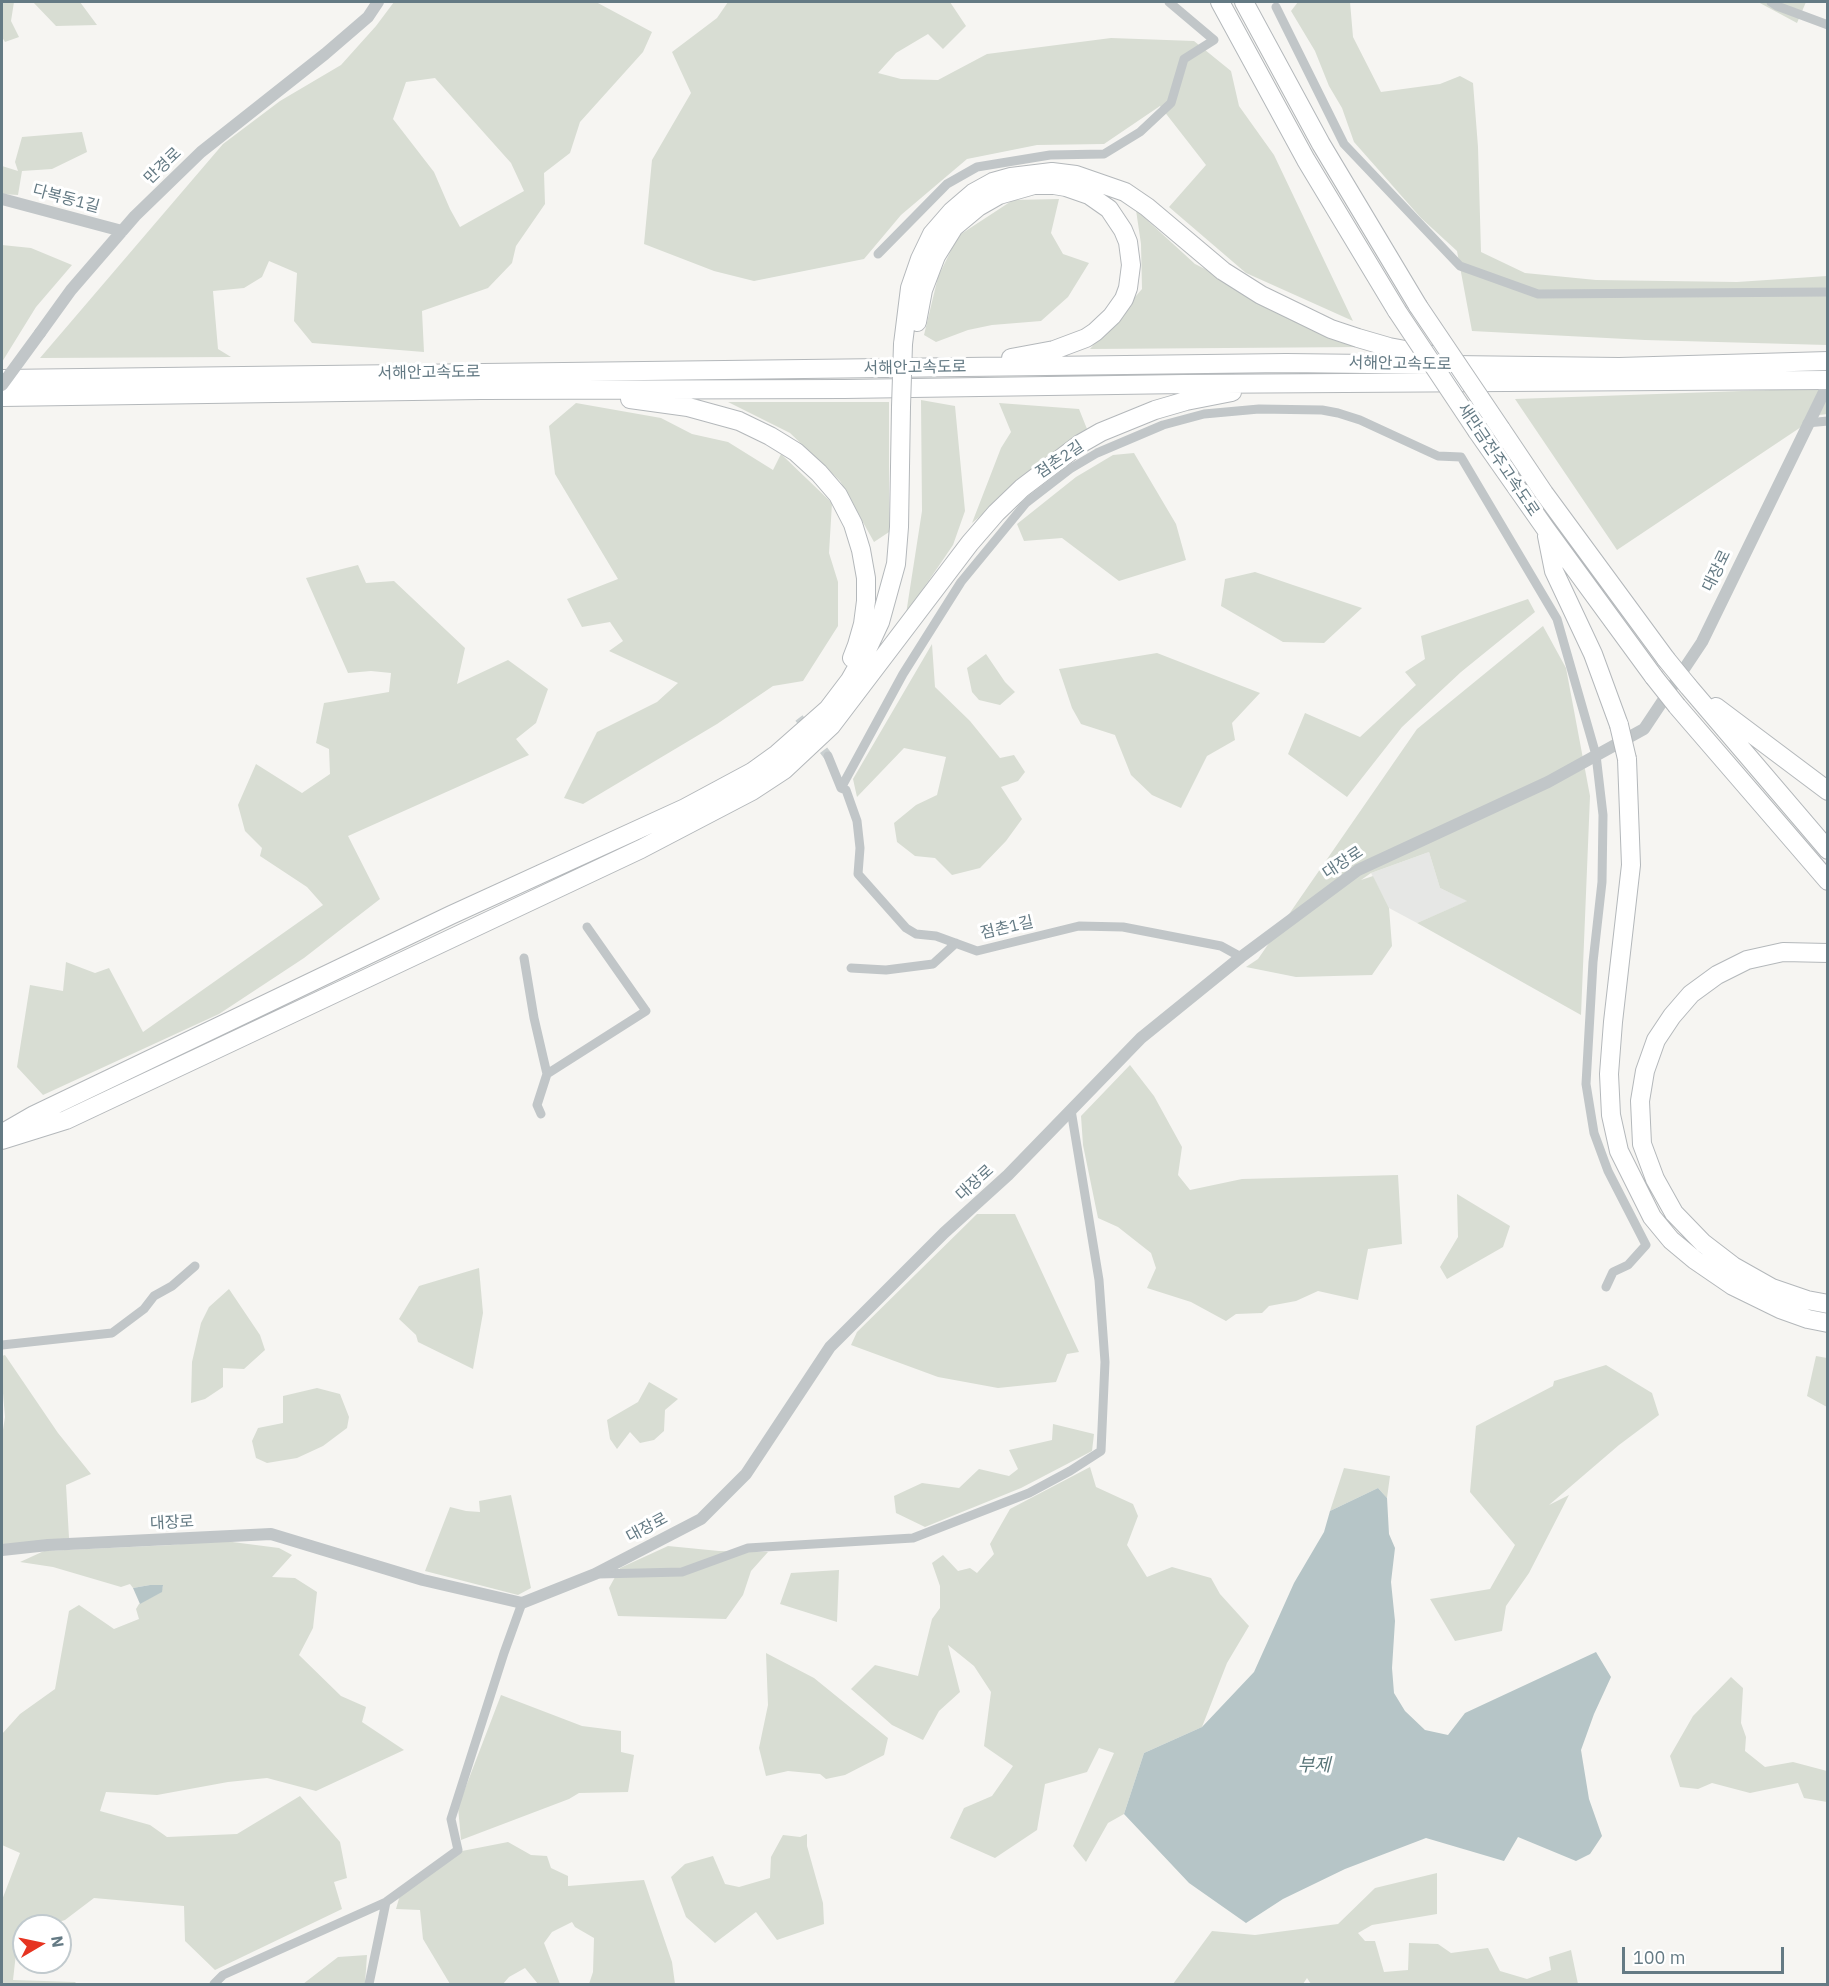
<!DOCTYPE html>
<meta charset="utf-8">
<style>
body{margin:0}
#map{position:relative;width:1829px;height:1986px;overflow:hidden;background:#f6f5f2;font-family:"IBM Plex Sans",sans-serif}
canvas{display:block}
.frame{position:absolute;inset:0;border:3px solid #647a84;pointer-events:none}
.north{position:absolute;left:12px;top:1914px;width:60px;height:60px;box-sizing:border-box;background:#fff;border:2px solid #c1cace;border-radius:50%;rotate:81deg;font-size:16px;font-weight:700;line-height:24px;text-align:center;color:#647a84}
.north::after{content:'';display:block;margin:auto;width:21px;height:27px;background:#e63421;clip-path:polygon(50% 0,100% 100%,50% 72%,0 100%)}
.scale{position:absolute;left:1622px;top:1947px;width:162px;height:27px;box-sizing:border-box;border:3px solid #647a84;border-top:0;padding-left:8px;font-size:18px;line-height:21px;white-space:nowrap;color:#647a84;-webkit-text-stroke:4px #fff;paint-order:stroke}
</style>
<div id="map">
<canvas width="1829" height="1986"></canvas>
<div class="frame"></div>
<div class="north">N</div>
<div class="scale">100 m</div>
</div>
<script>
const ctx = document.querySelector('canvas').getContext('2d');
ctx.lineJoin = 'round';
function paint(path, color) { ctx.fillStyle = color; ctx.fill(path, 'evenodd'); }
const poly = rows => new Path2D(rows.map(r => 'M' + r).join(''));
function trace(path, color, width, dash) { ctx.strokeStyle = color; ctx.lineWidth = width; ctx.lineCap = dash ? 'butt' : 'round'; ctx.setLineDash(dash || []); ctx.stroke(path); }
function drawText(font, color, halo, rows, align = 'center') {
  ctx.font = font + ' "IBM Plex Sans","Noto Sans KR",sans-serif'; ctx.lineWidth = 6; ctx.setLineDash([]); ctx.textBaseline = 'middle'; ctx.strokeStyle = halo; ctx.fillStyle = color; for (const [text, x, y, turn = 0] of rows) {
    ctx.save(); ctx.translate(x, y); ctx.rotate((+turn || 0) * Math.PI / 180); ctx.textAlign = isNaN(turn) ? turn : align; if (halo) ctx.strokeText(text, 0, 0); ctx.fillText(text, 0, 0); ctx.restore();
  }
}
paint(poly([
 [1429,852,1440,888,1468,901,1417,923,1389,908,1371,873]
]), '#e6e7e5');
paint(poly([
 [2,2,14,2,11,21,19,37,5,42,2,37],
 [33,2,80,2,97,25,56,26],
 [394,2,596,2,652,32,643,52,580,122,570,153,544,173,545,204,516,246,512,263,488,288,422,311,424,352,312,343,294,321,297,273,269,261,262,277,244,288,213,291,218,349,231,357,40,358,223,144,280,101,341,65,376,26],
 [435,78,511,163,524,191,460,227,450,209,434,172,393,119,406,82],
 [728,2,957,2,950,2,966,26,943,49,928,34,896,53,878,73,901,79,938,80,987,54,1111,38,1194,41,1231,71,1239,106,1274,155,1353,321,1246,273,1169,207,1206,165,1160,106,1104,144,1037,145,967,159,901,215,864,259,754,281,714,271,644,244,652,160,691,93,672,52,717,18],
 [1298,2,1350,2,1353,37,1381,92,1440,84,1460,76,1473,83,1478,147,1481,252,1525,273,1596,280,1737,282,1827,276,1827,345,1645,340,1472,331,1457,251,1421,218,1354,142,1342,108,1329,86,1315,51,1291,11],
 [1758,2,1806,2,1797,23],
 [82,132,87,152,52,169,22,171,18,195,2,194,2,166,18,171,15,162,22,137],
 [1059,199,1051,233,1063,254,1089,263,1068,297,1041,321,992,325,968,330,936,342,924,335,938,277,958,236,1013,200],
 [1136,210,1195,264,1362,347,1090,349,1142,289,1141,244],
 [2,245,31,248,72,265,36,307,2,362],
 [1827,388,1828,414,1819,415,1617,550,1515,399],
 [921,400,955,406,965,511,953,545,906,614,922,511],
 [728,402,889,402,889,532,874,542,840,481,790,433],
 [576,403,661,418,692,434,728,442,773,470,781,454,832,503,829,553,838,582,838,626,803,681,773,686,717,724,583,804,564,798,597,732,657,702,678,683,609,651,623,641,610,622,582,627,567,599,618,579,555,474,549,426],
 [999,403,1079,409,1087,429,972,523,1001,448,1011,432],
 [1134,453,1176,524,1186,560,1119,581,1062,538,1024,541,1017,524,1076,477,1113,455],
 [358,565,366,583,394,581,465,648,457,684,508,660,548,689,536,723,516,739,529,755,348,836,380,899,304,958,219,1014,43,1095,17,1067,30,985,63,991,66,962,95,973,109,968,143,1032,323,905,307,887,260,856,262,848,245,831,238,805,256,764,302,793,330,774,329,749,316,743,324,703,389,692,391,673,371,671,348,673,306,578],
 [1255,572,1293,585,1362,608,1324,643,1283,642,1221,606,1225,579],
 [1528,599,1535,612,1461,672,1402,727,1347,797,1288,754,1305,713,1360,737,1416,685,1405,672,1425,659,1421,636],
 [1543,626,1566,668,1590,796,1581,1015,1417,923,1467,901,1440,888,1429,852,1371,873,1361,880,1373,876,1389,908,1392,946,1372,975,1296,977,1246,967,1258,959,1417,729],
 [932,644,935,687,970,721,1000,758,1014,755,1025,772,1018,781,1001,787,1022,819,1006,841,980,868,952,875,935,858,915,856,897,842,894,823,916,805,937,795,946,757,904,748,857,797,853,779],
 [1157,653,1260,693,1232,723,1235,740,1207,756,1181,808,1152,795,1131,775,1115,735,1081,724,1072,708,1059,669],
 [986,654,1005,682,1015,692,1000,705,979,700,972,692,967,668],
 [1130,1065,1154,1096,1182,1147,1178,1175,1190,1190,1242,1179,1398,1175,1402,1244,1368,1249,1358,1300,1318,1291,1296,1301,1269,1306,1262,1313,1236,1314,1226,1321,1191,1302,1147,1288,1156,1268,1151,1253,1118,1227,1098,1218,1083,1145,1081,1116],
 [1457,1194,1510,1226,1503,1247,1447,1279,1440,1267,1458,1237],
 [977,1214,1015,1214,1079,1352,1067,1354,1056,1382,998,1388,938,1377,851,1345,857,1332],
 [479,1268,483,1313,473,1369,418,1342,416,1335,399,1319,419,1286],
 [229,1289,260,1335,265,1350,244,1369,223,1368,223,1387,205,1399,191,1403,192,1362,201,1323,209,1307],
 [5,1355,58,1433,91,1474,66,1485,69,1538,2,1550,2,1436,5,1417,2,1381,2,1356],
 [1816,1356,1827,1358,1827,1407,1807,1396],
 [1606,1365,1652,1393,1659,1415,1619,1445,1549,1505,1569,1495,1529,1573,1506,1606,1502,1631,1455,1641,1430,1599,1490,1589,1515,1545,1470,1492,1476,1426,1553,1386,1554,1381],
 [649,1382,678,1399,665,1410,664,1431,654,1440,640,1443,630,1432,617,1449,610,1439,607,1420,638,1402],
 [317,1388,340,1394,349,1417,347,1428,323,1446,297,1458,267,1463,256,1458,252,1441,258,1428,283,1423,283,1396],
 [1053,1424,1094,1434,1092,1451,1021,1488,925,1527,896,1513,894,1496,922,1483,959,1488,979,1469,1009,1476,1018,1469,1009,1450,1052,1440],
 [1090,1467,1096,1487,1133,1504,1138,1516,1127,1545,1147,1577,1172,1567,1211,1578,1220,1594,1249,1626,1227,1663,1202,1727,1144,1753,1124,1814,1108,1823,1086,1862,1073,1846,1114,1753,1099,1748,1087,1772,1045,1784,1037,1830,995,1858,950,1838,964,1808,992,1796,1013,1766,984,1746,991,1692,974,1666,948,1645,960,1692,939,1711,923,1740,892,1725,851,1689,875,1665,918,1676,932,1619,940,1608,940,1586,932,1563,943,1555,958,1571,970,1568,977,1573,994,1554,990,1544,1010,1509],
 [1344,1468,1390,1476,1387,1498,1378,1488,1330,1511],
 [511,1495,531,1588,518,1595,425,1571,450,1507,466,1511,480,1512,479,1501],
 [217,1540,279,1548,292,1555,272,1577,295,1578,317,1592,313,1628,299,1655,341,1696,366,1707,362,1722,404,1750,316,1791,267,1778,228,1782,157,1795,106,1792,100,1811,150,1825,167,1837,237,1834,300,1796,340,1842,347,1878,334,1882,342,1909,215,1970,185,1941,184,1906,94,1898,65,1920,47,1926,24,1926,24,1934,18,1936,13,1980,75,1982,77,1984,2,1984,2,1900,20,1853,2,1845,2,1734,20,1714,55,1689,69,1611,79,1605,114,1629,139,1619,136,1609,139,1604,161,1592,163,1586,150,1585,133,1588,130,1584,121,1587,53,1567,20,1562,44,1551,172,1545],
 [668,1546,719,1551,768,1552,751,1571,743,1595,726,1619,618,1616,609,1588,620,1568],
 [839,1570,837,1622,780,1604,791,1573],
 [766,1653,814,1678,888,1738,884,1755,845,1775,826,1779,820,1774,788,1771,766,1776,759,1748,768,1705],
 [1731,1677,1743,1688,1741,1723,1746,1737,1745,1751,1765,1767,1793,1762,1827,1771,1827,1802,1804,1798,1798,1783,1750,1793,1712,1783,1698,1789,1680,1787,1670,1756,1693,1716],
 [501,1695,582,1726,621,1731,621,1752,634,1755,628,1792,579,1793,569,1799,461,1840,458,1807],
 [807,1834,807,1846,823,1903,824,1924,777,1940,756,1912,715,1943,686,1917,671,1877,685,1864,713,1856,725,1884,739,1887,770,1878,771,1857,783,1835,800,1837],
 [508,1842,531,1855,547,1856,551,1868,568,1876,568,1886,644,1880,672,1962,675,1984,589,1984,593,1972,594,1938,575,1927,572,1922,552,1932,544,1943,560,1984,538,1984,525,1968,509,1977,503,1984,450,1984,423,1939,420,1910,396,1909,400,1895,462,1851],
 [1437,1873,1437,1914,1372,1925,1358,1933,1365,1941,1375,1941,1384,1972,1408,1970,1409,1943,1438,1944,1451,1953,1488,1948,1500,1971,1527,1979,1551,1970,1549,1957,1571,1950,1578,1984,1311,1984,1307,1978,1303,1984,1173,1984,1212,1931,1255,1935,1338,1924,1375,1888],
 [367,1955,365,1984,303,1984,338,1957]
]), '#d8ddd3');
paint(poly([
 [1378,1488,1387,1498,1389,1534,1395,1548,1391,1582,1395,1621,1392,1668,1394,1693,1405,1711,1425,1730,1448,1735,1465,1713,1596,1652,1611,1677,1594,1714,1581,1750,1589,1799,1602,1836,1590,1854,1576,1861,1518,1837,1504,1861,1426,1838,1345,1869,1283,1899,1246,1923,1189,1883,1124,1814,1144,1753,1202,1727,1254,1672,1294,1583,1324,1532,1330,1511],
 [150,1585,163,1585,162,1592,140,1604,133,1588]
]), '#b6c5c7');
trace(poly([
 [799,718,828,756]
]), '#cad0d1', 9, [9, 4.5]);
const motorway = poly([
 [1220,2,1306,160,1397,311],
 [1244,2,1321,144,1418,306],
 [917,322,923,290,936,256,954,227,978,207,999,195,1034,185,1054,185,1066,187,1089,195,1109,209,1123,230,1128,242,1131,265,1128,288,1124,299,1112,316,1095,332,1086,338,1054,350,1011,358],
 [903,344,910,288,920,259,932,234,952,211,973,193,993,182,1011,177,1052,172,1076,175,1125,192,1147,207,1223,271,1261,295,1292,310,1331,329,1358,338,1389,347,1438,356],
 [2,379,1286,363,1619,367,1828,361],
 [2,397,481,390,844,389,1184,384,1828,380],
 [630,399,688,407,739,421,770,436,796,452,819,473,838,495,853,524,861,550,866,578,866,601,863,624,857,645,852,658],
 [1501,429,1544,493,1666,659],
 [1477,431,1545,528,1654,677],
 [1547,536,1554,571,1593,654,1619,725],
 [1688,686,1828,850],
 [1677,706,1828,881],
 [1716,707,1828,791],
 [1627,759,1631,865,1613,1022,1609,1074,1611,1115,1619,1151,1652,1217,1671,1240,1695,1260,1733,1286,1780,1309,1808,1319,1828,1323],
 [1828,953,1783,952,1747,960,1717,975,1691,994,1672,1016,1656,1040,1645,1071,1640,1101,1642,1144,1655,1179,1674,1213,1703,1243,1733,1266,1772,1288,1807,1300,1828,1304],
 [8,1130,34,1115,451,915,685,808,752,772,777,754,828,709,850,680,867,650,880,622,896,564,899,527,901,407],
 [2,1140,66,1120,641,849,752,791,784,770,831,726,970,543,996,513,1022,488,1080,444,1101,432,1155,410,1186,401,1232,392]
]);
trace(motorway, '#b4b8bb', 20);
trace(poly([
 [1771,2,1777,6,1828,25],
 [1276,7,1344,144,1460,266,1538,294,1828,292],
 [878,254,947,184,977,167,1050,155,1104,154,1140,132,1171,103,1184,59,1214,40,1169,2],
 [1807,423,1828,421],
 [828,756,841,788,846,790,857,821,860,848,858,874,906,928,916,934,936,936,977,951,1079,926,1123,927,1221,946,1241,957],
 [841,788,903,674,961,582,1026,503,1070,469,1097,453,1163,425,1204,414,1259,409,1322,410,1338,413,1360,420,1438,456,1461,457,1557,619,1596,755,1603,815,1602,882,1593,962,1586,1084,1594,1133,1608,1171,1646,1245,1628,1265,1613,1272,1606,1287],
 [524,958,534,1018,547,1074],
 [851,968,886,970,933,964,956,943],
 [541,1114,537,1105,547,1074,646,1011,587,927],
 [2,1345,112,1333,144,1309,154,1296,172,1286,195,1266],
 [598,1574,682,1572,748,1548,913,1538,1029,1493,1070,1471,1101,1451,1105,1362,1099,1280,1071,1110],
 [214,1984,223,1975,386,1902,458,1850,451,1819,504,1653,522,1603],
 [369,1984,386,1902]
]), '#c1c6c8', 9);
trace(poly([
 [2,199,122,231],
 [40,333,71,290,135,216,201,152,325,54,368,17,378,2],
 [2,1550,48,1545,271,1534,423,1580,522,1603,595,1574,701,1519,746,1474,830,1347,944,1233,1008,1175,1141,1038,1241,957,1358,870,1548,782,1644,729,1702,642,1828,384]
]), '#c1c6c8', 12);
trace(motorway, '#fff', 18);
const motorwayBridge = poly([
 [1418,306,1501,429],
 [1397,311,1477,431],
 [901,407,903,344],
 [1666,659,1688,686],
 [1654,677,1677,706],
 [1619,725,1627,759]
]);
trace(motorwayBridge, '#b4b8bb', 20, []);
trace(poly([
 [2,385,40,333]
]), '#c1c6c8', 12);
trace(motorwayBridge, '#fff', 18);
drawText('16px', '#647a84', '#fff', [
 ["만경로",163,166,-44],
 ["다복동1길",66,199,15],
 ["서해안고속도로",1400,364,1],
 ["서해안고속도로",915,368,-1],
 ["서해안고속도로",429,373,-1],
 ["점촌2길",1060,460,-34],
 ["새만금전주고속도로",1498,460,56],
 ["대장로",1717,571,-64],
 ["대장로",1343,863,-33],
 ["점촌1길",1007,928,-13],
 ["대장로",975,1183,-42],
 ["대장로",172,1523,-3],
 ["대장로",647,1528,-28]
]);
drawText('italic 18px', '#5a7679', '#fff', [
 ["부제",1314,1766]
]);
</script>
